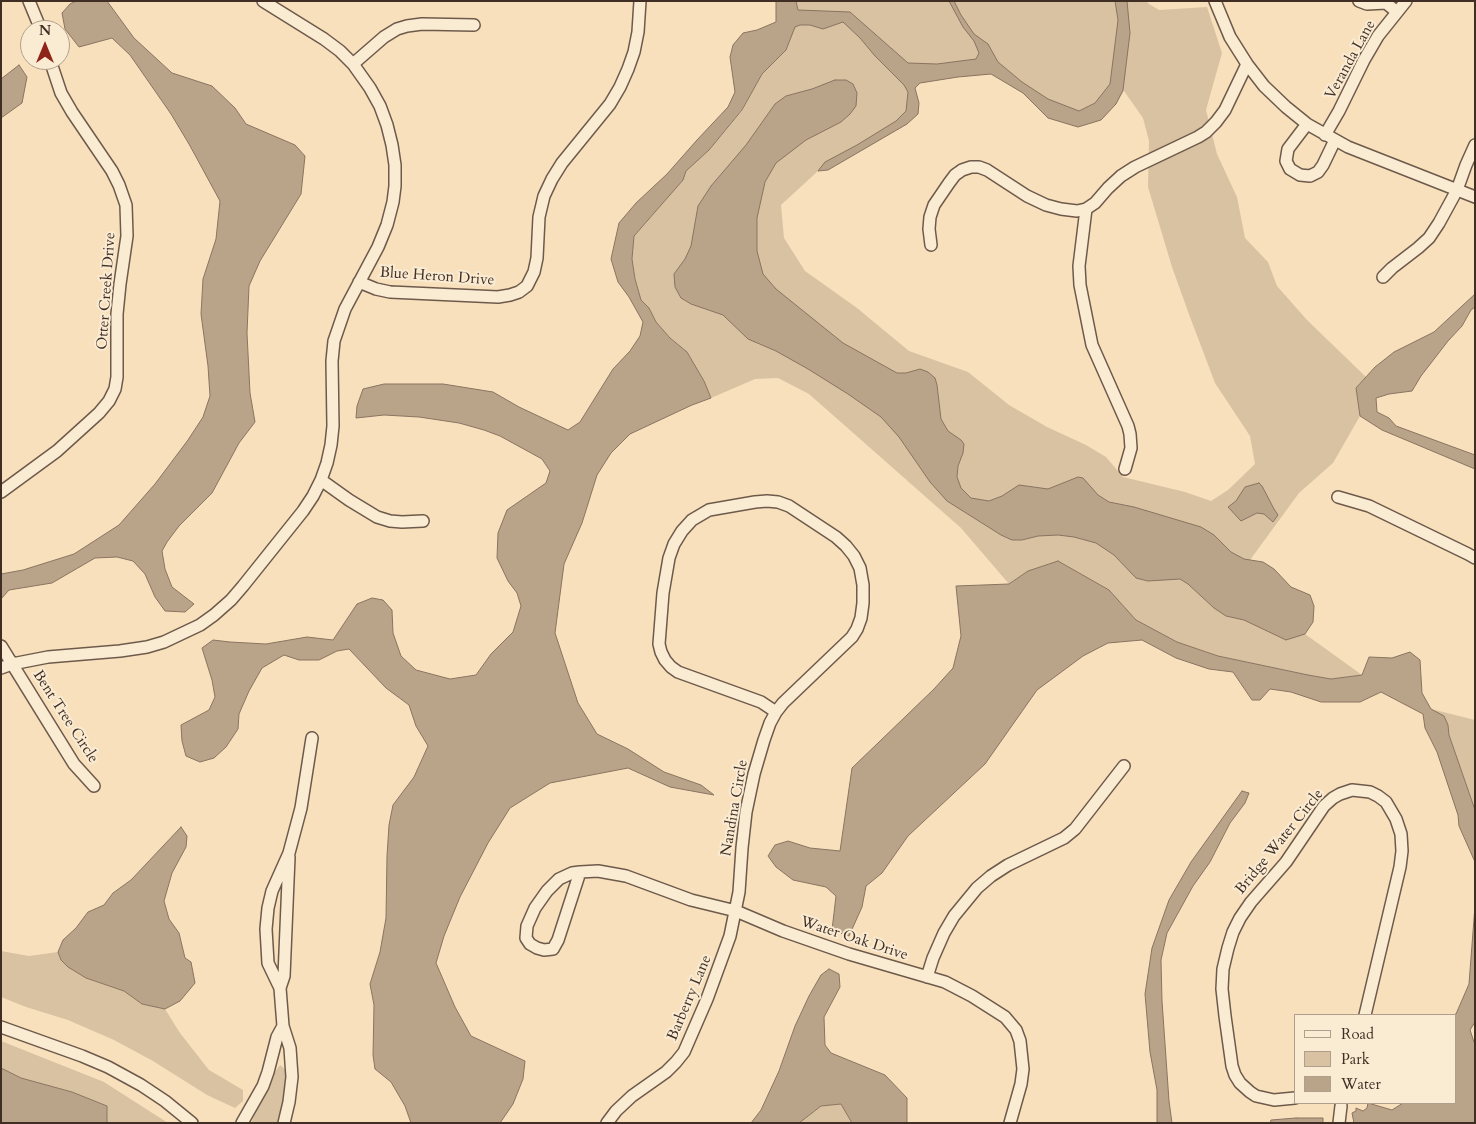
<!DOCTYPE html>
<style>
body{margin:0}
#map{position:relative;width:1476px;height:1124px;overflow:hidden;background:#f8e0bc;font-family:Cardo,serif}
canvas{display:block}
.frame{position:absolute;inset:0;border:2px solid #402e25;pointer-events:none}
.legend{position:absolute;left:1294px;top:1014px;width:162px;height:90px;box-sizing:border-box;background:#faebd3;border:1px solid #b09f8d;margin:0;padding:6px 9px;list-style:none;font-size:15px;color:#402e25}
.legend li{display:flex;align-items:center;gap:10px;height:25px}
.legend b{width:25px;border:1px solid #b09f8d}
.north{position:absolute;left:20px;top:20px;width:50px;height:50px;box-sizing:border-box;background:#faebd3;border:1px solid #b09f8d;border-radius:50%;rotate:0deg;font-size:14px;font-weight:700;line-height:20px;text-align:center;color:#402e25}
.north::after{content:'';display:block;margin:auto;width:18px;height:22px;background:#8f2418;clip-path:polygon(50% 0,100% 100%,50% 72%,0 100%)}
</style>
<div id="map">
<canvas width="1476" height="1124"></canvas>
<div class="frame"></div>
<ul class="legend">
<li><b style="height:6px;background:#faebd3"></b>Road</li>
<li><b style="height:14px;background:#d9c2a2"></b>Park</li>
<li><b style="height:14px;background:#b9a389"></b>Water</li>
</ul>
<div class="north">N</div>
</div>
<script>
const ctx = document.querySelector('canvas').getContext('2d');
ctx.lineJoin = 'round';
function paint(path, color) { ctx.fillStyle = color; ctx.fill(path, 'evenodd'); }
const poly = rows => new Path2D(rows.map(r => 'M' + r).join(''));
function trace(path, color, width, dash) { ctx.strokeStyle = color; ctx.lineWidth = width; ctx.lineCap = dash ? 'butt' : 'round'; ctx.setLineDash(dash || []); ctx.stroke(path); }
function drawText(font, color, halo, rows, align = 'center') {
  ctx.font = font + ' Cardo,serif'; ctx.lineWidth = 4; ctx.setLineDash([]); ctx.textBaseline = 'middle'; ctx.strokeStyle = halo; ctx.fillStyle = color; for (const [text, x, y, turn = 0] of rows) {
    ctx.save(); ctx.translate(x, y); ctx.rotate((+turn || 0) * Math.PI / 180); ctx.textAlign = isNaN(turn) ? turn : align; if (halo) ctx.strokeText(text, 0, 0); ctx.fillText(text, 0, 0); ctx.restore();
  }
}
paint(poly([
 [796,1,1146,1,1149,4,1159,10,1207,7,1222,53,1206,110,1217,154,1237,197,1245,238,1268,262,1277,286,1307,320,1366,377,1356,388,1360,416,1333,463,1299,493,1250,560,1263,562,1274,569,1291,587,1310,595,1314,606,1313,622,1305,634,1362,675,1331,679,1308,675,1218,656,1177,642,1136,620,1109,590,1058,561,1028,571,1009,584,961,528,809,394,778,378,755,379,711,398,704,381,687,352,670,338,656,322,649,308,641,301,635,279,632,259,634,236,683,180,685,171,709,150,742,111,762,74,786,50,798,10],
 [991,74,1023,93,1048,118,1078,127,1101,120,1116,104,1124,91,1143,118,1149,141,1148,187,1172,267,1190,317,1215,383,1250,436,1255,464,1228,490,1211,501,1185,492,1123,477,1106,457,1086,445,1047,427,1009,405,968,372,909,351,857,308,805,271,784,238,781,205,818,171,828,170,907,124,918,114,919,103,915,88,920,83,958,77],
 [1431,709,1475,720,1475,810,1449,735,1448,725],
 [1,951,29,956,58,952,61,960,86,978,124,991,142,1004,165,1009,180,1033,209,1070,243,1090,243,1101,235,1108,207,1095,153,1061,114,1040,68,1020,26,1007,1,997],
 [1,1041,104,1082,168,1123,107,1123,107,1106,72,1092,21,1078,1,1068],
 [280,1065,287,1071,285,1093,277,1123,251,1123,273,1075],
 [842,1104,852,1123,799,1123,821,1106]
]), '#d9c2a2');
const water = poly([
 [76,1,107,1,134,38,172,73,212,86,235,108,246,124,295,145,305,156,301,194,260,261,249,286,247,333,250,393,255,422,239,443,212,493,179,526,167,542,162,551,165,569,172,587,194,604,185,612,165,611,155,597,145,574,133,561,117,557,95,558,52,583,9,590,1,599,1,574,23,570,74,554,119,525,155,484,188,440,203,417,210,396,208,366,201,314,203,279,216,239,220,201,189,144,171,114,130,55,112,38,79,47,65,29,62,13,70,4,76,1],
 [776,1,796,1,798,10,850,12,908,63,937,64,976,59,979,53,974,41,963,27,949,1,954,1,961,15,974,34,988,44,998,62,1022,82,1048,99,1079,111,1095,103,1110,84,1118,20,1115,1,1127,1,1130,33,1123,90,1116,104,1101,120,1078,127,1048,118,1023,93,991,74,958,77,920,83,915,88,919,103,918,114,907,124,828,170,818,171,825,162,857,145,896,121,906,111,908,92,904,85,875,56,860,38,843,22,823,29,810,25,800,25,795,27,786,50,762,74,742,110,709,150,686,171,683,180,634,236,632,259,635,279,641,300,649,308,656,322,670,338,687,352,704,381,711,398,692,405,630,434,611,453,597,475,582,523,564,564,555,633,578,703,597,734,628,749,664,772,701,785,714,795,670,787,628,768,550,783,510,808,488,843,460,897,444,936,436,963,455,1007,471,1036,525,1061,523,1079,513,1104,500,1123,411,1123,405,1106,391,1082,375,1069,373,1055,374,1005,370,984,380,952,386,918,387,856,389,825,393,805,414,777,428,746,416,726,409,705,386,688,349,649,337,651,319,660,299,660,284,655,262,668,249,691,239,714,238,729,226,747,214,758,200,762,186,756,182,741,181,725,209,710,215,697,212,680,202,648,213,640,230,642,266,644,307,637,333,640,357,604,372,598,383,600,392,610,393,633,401,656,416,670,450,679,476,675,491,654,513,632,521,606,517,593,508,581,497,558,498,533,507,510,546,483,550,471,542,459,500,436,484,430,459,423,419,417,384,415,356,418,357,406,363,389,384,384,443,384,493,392,519,407,568,430,580,422,613,369,630,351,640,336,643,322,629,297,618,282,611,259,619,223,636,203,667,174,697,140,728,107,735,92,730,57,733,45,743,33,757,30,776,22,776,1],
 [19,65,27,77,22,103,1,118,1,79,19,65],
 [835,80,846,80,853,84,857,93,856,106,850,114,841,122,806,140,776,163,765,182,757,218,757,251,763,274,776,289,843,343,897,373,906,373,920,369,928,372,935,378,937,385,941,419,948,431,961,440,964,444,963,453,958,466,957,477,961,488,971,498,989,501,1002,496,1019,485,1048,489,1078,477,1083,478,1098,495,1109,502,1134,507,1201,527,1214,535,1231,552,1244,559,1263,562,1274,569,1291,587,1310,595,1314,606,1313,622,1305,634,1286,640,1244,620,1226,616,1214,608,1188,584,1180,579,1148,581,1136,578,1114,555,1096,543,1074,537,1058,535,1038,536,1022,540,1012,540,1001,535,947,501,930,482,899,437,881,417,848,394,808,369,776,351,748,339,723,315,691,304,681,298,675,287,674,274,685,259,691,246,698,206,711,186,746,145,775,104,786,96,812,89,835,80],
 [1475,294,1475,307,1471,310,1462,326,1448,341,1421,376,1412,391,1389,394,1376,398,1377,412,1389,418,1396,426,1475,455,1475,469,1382,430,1360,416,1356,388,1375,367,1394,352,1434,332,1475,294],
 [1259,483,1262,486,1274,509,1278,515,1273,522,1264,514,1257,513,1241,521,1228,507,1236,501,1245,487,1259,483],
 [1058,561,1109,590,1136,620,1177,642,1218,656,1308,675,1331,679,1362,675,1369,657,1392,658,1410,652,1420,660,1422,693,1431,709,1444,716,1448,725,1449,735,1475,810,1475,862,1459,826,1458,815,1437,752,1425,728,1423,714,1381,692,1360,702,1321,702,1291,692,1270,689,1260,700,1252,700,1233,672,1209,669,1176,658,1142,640,1108,643,1083,656,1037,690,985,764,908,836,882,873,866,886,862,907,849,936,832,930,836,896,826,887,793,880,776,867,768,856,775,845,788,841,810,848,840,851,852,768,934,689,953,668,961,636,956,586,1009,584,1028,571,1058,561],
 [1242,791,1249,793,1245,803,1230,823,1210,862,1193,886,1167,933,1161,960,1162,1001,1169,1101,1172,1123,1157,1123,1157,1090,1150,1052,1145,994,1152,948,1169,900,1191,862,1242,791],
 [181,827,187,836,186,847,172,873,164,901,169,919,179,933,185,958,191,962,195,983,180,1001,165,1009,142,1004,124,991,86,978,68,967,61,960,58,952,63,940,76,928,88,912,104,905,113,893,131,880,181,827],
 [1475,906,1475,1022,1470,1030,1475,1045,1475,1123,1354,1123,1352,1113,1356,1111,1356,1108,1363,1111,1367,1108,1368,1103,1392,1110,1403,1103,1455,1103,1455,1015,1453,1015,1456,1014,1469,984,1475,906],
 [829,969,839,974,840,987,824,1017,825,1045,831,1053,885,1075,907,1098,907,1123,852,1123,841,1104,821,1106,799,1123,751,1123,761,1110,779,1071,795,1026,809,996,821,975,829,969],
 [1,1068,21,1078,72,1092,107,1106,107,1123,1,1123,1,1068],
 [1296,1118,1323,1118,1323,1123,1270,1123,1271,1120,1296,1118]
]);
paint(water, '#b9a389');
trace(water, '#897461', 1);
const minor = poly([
 [29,1,41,30],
 [1215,1,1230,37,1247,64,1264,86,1286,107,1307,124,1348,147,1475,197],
 [1359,1,1367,4,1386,3,1397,12],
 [353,64,384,37,397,29,407,26,422,24,474,25],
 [1307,124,1288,149,1286,161,1290,169,1300,175,1310,176,1318,172,1323,165,1335,140],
 [1325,135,1339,111,1364,60,1378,36,1406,1],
 [1086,209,1079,266,1080,285,1092,345,1128,426,1130,434,1131,448,1125,469],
 [931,245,929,229,930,217,934,205,949,183,955,175,962,170,971,167,979,167,987,170,1027,196,1046,205,1061,209,1077,211,1086,209,1095,203,1108,188,1121,176,1135,167,1198,137,1206,132,1216,122,1225,110,1247,64],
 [1383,277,1392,268,1418,248,1429,238,1439,223,1457,190,1466,165,1475,145],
 [359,282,376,289,390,292,498,297,510,295,519,292,527,286,534,272,537,258,539,217,544,196,552,179,562,163,610,104,620,87,628,69,634,52,638,32,640,1],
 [321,480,349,500,377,517,390,521,402,522,423,521],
 [1,492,57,451,99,413,109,401,115,389,117,377,117,314,120,284,127,236,126,205,119,185,112,171,72,112,61,93,50,60],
 [1338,497,1369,506,1468,554,1475,558],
 [767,501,778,502,789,506,836,537,846,546,854,556,860,568,863,585,863,603,861,618,857,629,852,637,783,703,776,712,761,702,678,672,671,667,665,660,661,652,659,644,663,593,669,558,674,544,682,531,692,520,709,510,755,502,767,501],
 [1,646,74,764,94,786],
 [1,668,12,664,48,657,120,651,147,647,164,642,200,625,214,615,231,600,243,586,303,511,313,496,321,480,327,463,331,445,333,426,332,361,334,341,345,309,378,247,387,225,393,202,395,186,395,165,392,145,387,125,380,106,370,88,353,64,340,51,324,39,263,1],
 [580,872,558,940,553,949,544,950,537,948,530,944,526,938,527,926,535,908,547,891,559,879,572,873,580,872,598,871,626,876,691,900,736,911,783,931,849,954,945,982,972,996,1005,1017,1016,1030,1020,1041,1023,1069,1021,1084,1010,1123],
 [927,977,933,958,944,933,954,916,977,888,991,876,1008,865,1064,838,1075,829,1124,766],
 [280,988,284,976,289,857],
 [1,1027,82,1056,108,1067,141,1085,165,1101,192,1123],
 [1295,1098,1274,1100,1256,1096,1250,1092,1240,1083,1235,1075,1232,1066,1225,1016,1222,989,1223,969,1228,948,1233,932,1240,918,1251,902,1286,862,1324,806,1333,798,1340,794,1352,790,1370,792,1378,796,1386,802,1396,819,1401,834,1402,851,1400,867,1365,1015],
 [242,1123,263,1086,268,1072,277,1037,283,1026],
 [284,1123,289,1102,292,1077,290,1048,283,1026,280,988,268,963,266,929,268,908,272,891,289,853,301,808,312,738],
 [607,1123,616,1111,632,1096,666,1072,676,1062,684,1052,707,999,730,936,739,892,742,848,746,812,754,774,764,740,770,723,776,712],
 [1339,1123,1341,1106]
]);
trace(minor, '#6e5a4b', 14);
trace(minor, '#faebd3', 11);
drawText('15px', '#402e25', '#faebd3', [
 ["Veranda Lane",1351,60,-61],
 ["Blue Heron Drive",437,277,4],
 ["Otter Creek Drive",107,291,-86],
 ["Bent Tree Circle",65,717,57],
 ["Nandina Circle",735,808,-80],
 ["Bridge Water Circle",1280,842,-51],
 ["Water Oak Drive",854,939,18],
 ["Barberry Lane",690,998,-67]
]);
</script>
